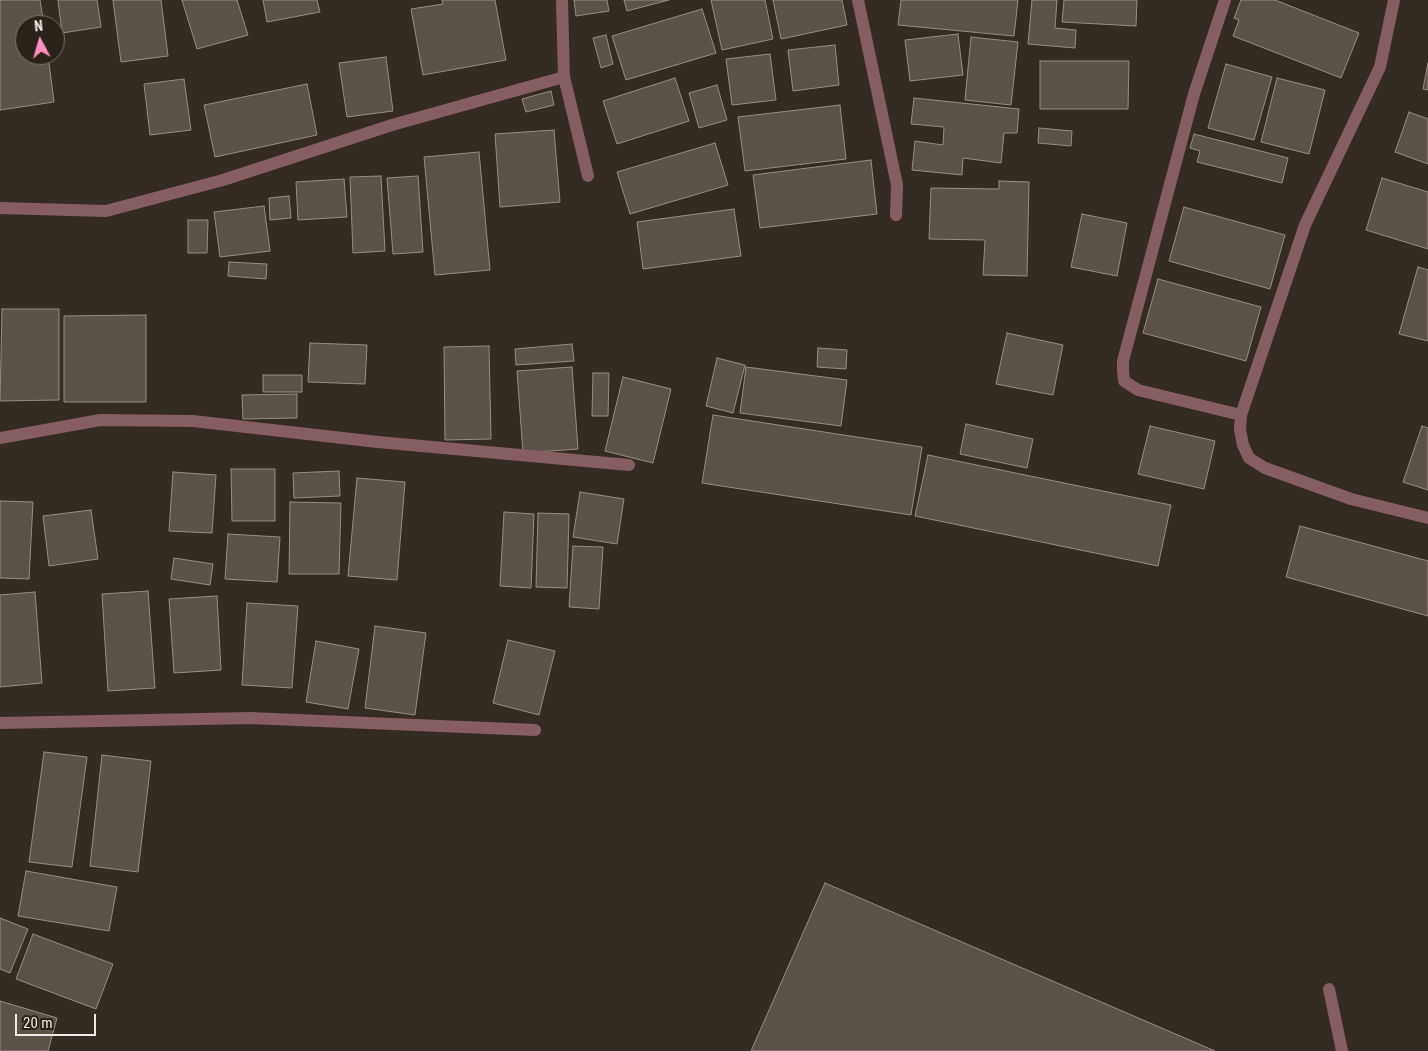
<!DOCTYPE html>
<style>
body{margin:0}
#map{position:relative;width:1428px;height:1051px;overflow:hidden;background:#342c22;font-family:"Roboto Condensed",sans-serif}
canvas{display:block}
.north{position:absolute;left:15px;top:15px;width:50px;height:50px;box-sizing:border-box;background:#2a2218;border:1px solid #79726a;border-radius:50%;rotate:354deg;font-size:14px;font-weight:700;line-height:20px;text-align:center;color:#f0eae4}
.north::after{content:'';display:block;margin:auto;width:18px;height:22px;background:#fd8ebf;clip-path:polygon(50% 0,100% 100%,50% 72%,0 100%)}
.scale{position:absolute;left:15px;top:1014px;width:81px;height:22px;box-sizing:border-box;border:2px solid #f0eae4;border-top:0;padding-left:6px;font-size:15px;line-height:18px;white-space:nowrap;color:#f0eae4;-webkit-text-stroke:4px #2a2218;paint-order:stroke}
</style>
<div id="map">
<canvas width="1428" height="1051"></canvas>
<div class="north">N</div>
<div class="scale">20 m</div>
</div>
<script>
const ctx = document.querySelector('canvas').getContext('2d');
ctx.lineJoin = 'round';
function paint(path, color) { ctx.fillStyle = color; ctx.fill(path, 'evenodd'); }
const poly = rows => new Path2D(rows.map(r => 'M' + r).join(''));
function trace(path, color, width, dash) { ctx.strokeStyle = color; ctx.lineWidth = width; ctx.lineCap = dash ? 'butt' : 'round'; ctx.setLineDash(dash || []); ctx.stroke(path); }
const building = poly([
 [0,0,40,0,44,25,25,25,25,55,48,55,54,102,0,110,0,0],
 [58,0,97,0,101,27,62,33,58,0],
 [113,0,161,0,168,56,121,62,113,0],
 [182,0,237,0,248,35,197,49,182,0],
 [263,0,317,0,320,12,267,22,263,0],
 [442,0,495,0,506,60,423,75,411,9,443,4,442,0],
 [574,0,607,0,609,11,576,16,574,0],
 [624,0,669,0,627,11,624,0],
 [711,0,765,0,773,39,722,50,711,0],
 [773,0,842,0,847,25,781,39,773,0],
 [901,0,1018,0,1014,36,898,25,901,0],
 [1032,0,1057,0,1055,28,1076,30,1075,48,1028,44,1032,0],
 [1064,0,1137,0,1136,26,1062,22,1064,0],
 [1241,0,1275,0,1359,33,1341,78,1233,36,1239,20,1234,18,1241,0],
 [702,9,716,53,626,80,612,36,702,9],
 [958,34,963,75,910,81,905,40,958,34],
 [606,35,613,64,601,68,593,38,606,35],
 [971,37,1018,42,1011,105,965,100,971,37],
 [835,45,839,85,793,91,788,50,835,45],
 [770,54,776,100,732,105,726,59,770,54],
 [386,57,393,111,347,117,339,63,386,57],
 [1040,61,1129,61,1128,109,1040,109,1040,61],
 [1428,63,1428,90,1423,89,1428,63],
 [1226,64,1272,77,1254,140,1208,128,1226,64],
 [675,78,689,121,617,144,603,101,675,78],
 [1277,78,1325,90,1309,154,1261,142,1277,78],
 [184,79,191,130,150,135,144,84,184,79],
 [307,84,317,135,215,157,204,105,307,84],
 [717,85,727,120,699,128,689,93,717,85],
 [551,91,554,105,526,112,522,99,551,91],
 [914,98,1019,109,1017,133,1004,133,1001,163,963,158,962,175,912,170,915,141,943,145,944,127,911,124,914,98],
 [840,105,846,159,745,171,738,117,840,105],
 [1409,112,1428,119,1428,164,1395,152,1409,112],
 [1039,128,1072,131,1071,146,1038,143,1039,128],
 [554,130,560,202,500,207,495,134,554,130],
 [1194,134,1288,158,1282,183,1197,162,1200,151,1190,148,1194,134],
 [715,143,728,185,630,214,617,172,715,143],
 [479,152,490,270,435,275,424,157,479,152],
 [871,160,877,214,760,228,753,175,871,160],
 [381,176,385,251,353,253,350,177,381,176],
 [418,176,423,252,393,254,387,178,418,176],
 [1382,178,1428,192,1428,249,1366,230,1382,178],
 [344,179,347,217,298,220,296,182,344,179],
 [999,181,1029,182,1027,276,983,275,985,240,929,239,931,188,999,189,999,181],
 [289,196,291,218,270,220,269,198,289,196],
 [264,206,270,251,220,257,214,212,264,206],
 [1184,207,1285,235,1270,289,1169,261,1184,207],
 [734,209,741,256,643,269,637,222,734,209],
 [1082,214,1127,223,1117,276,1071,267,1082,214],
 [188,220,208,220,207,253,188,253,188,220],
 [229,262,267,264,266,279,228,276,229,262],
 [1418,267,1428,270,1428,341,1399,334,1418,267],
 [1158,279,1261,307,1246,361,1143,333,1158,279],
 [2,309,59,309,59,400,0,401,2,309],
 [146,315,146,402,64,402,64,316,146,315],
 [1007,333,1063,345,1053,395,996,384,1007,333],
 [310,343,367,345,365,384,308,382,310,343],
 [572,344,574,361,516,365,515,349,572,344],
 [489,346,491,439,445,440,444,347,489,346],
 [818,348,847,350,846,369,817,367,818,348],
 [717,358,745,365,733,413,706,406,717,358],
 [572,367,578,449,523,453,517,371,572,367],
 [746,367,847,380,841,426,740,413,746,367],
 [593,373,609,373,608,416,592,416,593,373],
 [263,375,302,375,302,392,263,392,263,375],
 [623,377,671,389,653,463,605,451,623,377],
 [297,394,297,418,243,419,242,395,297,394],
 [713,415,922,447,911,515,702,483,713,415],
 [966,424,1033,439,1027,468,960,454,966,424],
 [1150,426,1215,441,1204,489,1138,474,1150,426],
 [1422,426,1428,428,1428,490,1403,482,1422,426],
 [928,455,1171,505,1158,566,915,516,928,455],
 [231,469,275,469,275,521,232,521,231,469],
 [339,471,340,496,294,498,293,473,339,471],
 [173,472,216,475,212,533,169,531,173,472],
 [357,478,405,482,397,580,348,576,357,478],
 [580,492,624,499,617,544,573,537,580,492],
 [0,501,33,502,29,579,0,578,0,501],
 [290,502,341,503,339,574,289,574,290,502],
 [91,510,98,559,49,566,43,516,91,510],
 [504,512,534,514,531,588,500,586,504,512],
 [538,513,569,514,567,588,536,587,538,513],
 [1300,526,1428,561,1428,616,1286,577,1300,526],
 [228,534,280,537,277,582,225,579,228,534],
 [573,546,603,547,599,609,569,607,573,546],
 [174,558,213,564,210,585,171,579,174,558],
 [148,591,155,688,108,691,102,594,148,591],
 [35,592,42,683,0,687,0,595,35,592],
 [217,596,221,670,174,673,169,599,217,596],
 [247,603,298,606,292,688,242,685,247,603],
 [375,626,426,633,415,715,365,708,375,626],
 [508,640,555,651,539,715,493,703,508,640],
 [316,641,359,649,348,709,306,702,316,641],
 [44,752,87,757,72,867,29,862,44,752],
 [102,755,151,761,138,872,90,866,102,755],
 [26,871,117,887,109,931,18,916,26,871],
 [825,883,1215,1051,751,1051,825,883],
 [0,918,28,929,10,973,0,969,0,918],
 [33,934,113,964,96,1009,16,979,33,934],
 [0,1001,57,1018,48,1051,0,1051,0,1001]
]);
paint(building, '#5c5348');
trace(building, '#988d81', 1);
trace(poly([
 [858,0,897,185,896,215],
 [1225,0,1194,94,1123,361,1123,370,1124,381,1138,390,1241,415],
 [1394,0,1380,67,1305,225,1241,415,1240,430,1243,445,1249,458,1265,468,1351,499,1428,518],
 [564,77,588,176],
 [0,208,106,211,223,180,392,125,564,77,562,0],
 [0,438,100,420,193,421,378,442,629,465],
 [0,723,250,718,535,730],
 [1329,989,1342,1051]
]), '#865d60', 12);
</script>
